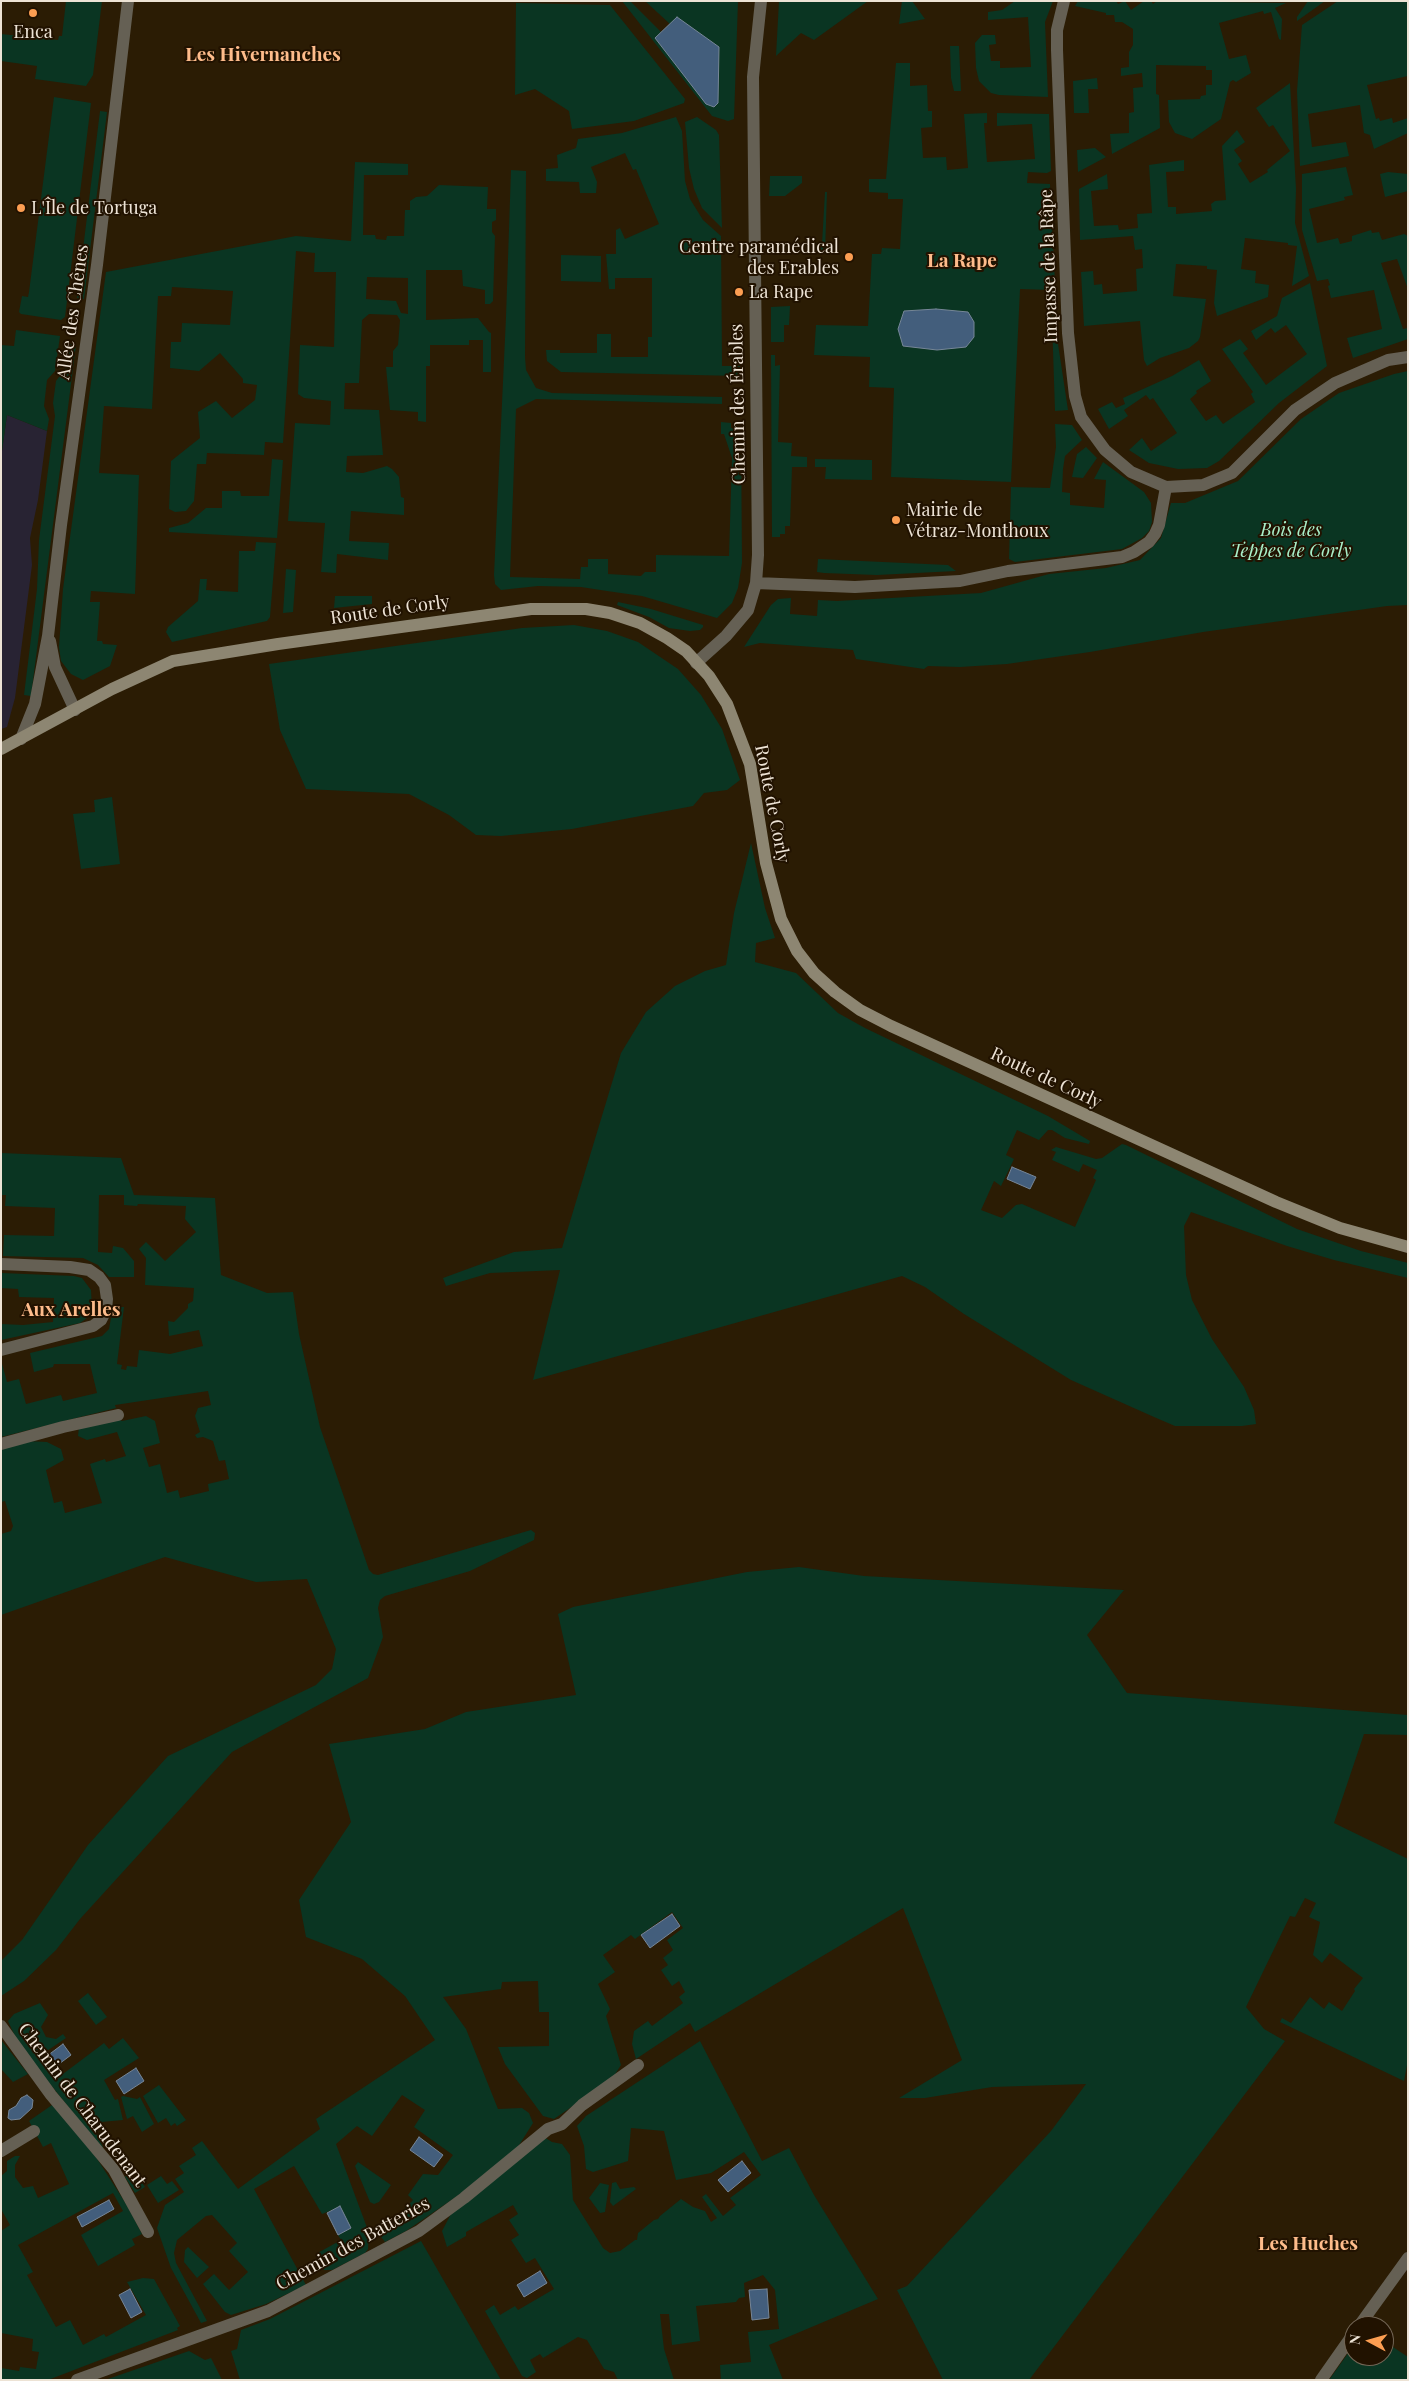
<!DOCTYPE html>
<meta charset="utf-8">
<style>
body{margin:0}
#map{position:relative;width:1409px;height:2381px;overflow:hidden;background:#2b1c04;font-family:"Playfair Display",serif}
canvas{display:block}
.frame{position:absolute;inset:0;border:2px solid #ede3d5;pointer-events:none}
.north{position:absolute;left:1344px;top:2316px;width:50px;height:50px;box-sizing:border-box;background:#211200;border:1px solid #736655;border-radius:50%;rotate:276deg;font-size:14px;font-weight:700;line-height:20px;text-align:center;color:#ede3d5}
.north::after{content:'';display:block;margin:auto;width:18px;height:22px;background:#fc9e52;clip-path:polygon(50% 0,100% 100%,50% 72%,0 100%)}
</style>
<div id="map">
<canvas width="1409" height="2381"></canvas>
<div class="frame"></div>
<div class="north">N</div>
</div>
<script>
const ctx = document.querySelector('canvas').getContext('2d');
ctx.lineJoin = 'round';
function paint(path, color) { ctx.fillStyle = color; ctx.fill(path, 'evenodd'); }
const poly = rows => new Path2D(rows.map(r => 'M' + r).join(''));
function trace(path, color, width, dash) { ctx.strokeStyle = color; ctx.lineWidth = width; ctx.lineCap = dash ? 'butt' : 'round'; ctx.setLineDash(dash || []); ctx.stroke(path); }
function drawText(font, color, halo, rows, align = 'center') {
  ctx.font = font + ' "Playfair Display",serif'; ctx.lineWidth = 4; ctx.setLineDash([]); ctx.textBaseline = 'middle'; ctx.strokeStyle = halo; ctx.fillStyle = color; for (const [text, x, y, turn = 0] of rows) {
    ctx.save(); ctx.translate(x, y); ctx.rotate((+turn || 0) * Math.PI / 180); ctx.textAlign = isNaN(turn) ? turn : align; if (halo) ctx.strokeText(text, 0, 0); ctx.fillText(text, 0, 0); ctx.restore();
  }
}
paint(poly([
 [7,415,47,431,38,500,30,538,32,565,15,698,7,727,1,729,1,458]
]), '#282333');
paint(poly([
 [66,1,102,1,93,75,86,86,35,79,37,66,1,61,1,34,58,40,59,36,62,36],
 [622,1,630,1,661,32,655,38,706,103,714,107,677,18,670,24,645,1,738,1,734,119,728,121,712,116],
 [779,1,868,1,814,40,801,33,776,56],
 [902,1,912,1,925,19,899,24],
 [1015,1,1053,1,1045,22,1048,97,999,95,991,93,979,81,976,68,975,43,982,35,995,35,996,44,989,45,991,61,1000,61,1000,68,1031,67,1028,17,988,20,988,12,1002,10],
 [1078,1,1116,1,1118,4,1125,1,1131,10,1144,1,1151,1,1153,4,1157,1,1286,3,1275,8,1282,19,1281,40,1279,39,1271,12,1264,14,1263,11,1219,23,1229,59,1246,55,1251,73,1236,82,1233,80,1230,82,1221,119,1192,139,1175,133,1169,122,1168,100,1200,99,1201,96,1206,95,1206,85,1212,85,1212,70,1206,70,1206,66,1156,65,1156,94,1159,95,1160,128,1112,154,1110,134,1129,133,1129,113,1134,112,1133,88,1143,87,1142,73,1121,76,1121,68,1129,67,1129,52,1133,45,1133,29,1122,22,1115,22,1114,15,1106,15,1106,13,1075,6],
 [1308,1,1325,1,1297,21,1297,17],
 [1338,1,1408,1,1408,76,1367,85,1376,119,1379,118,1380,121,1392,118,1393,123,1408,118,1408,133,1374,149,1370,135,1364,133,1360,105,1308,114,1312,147,1346,142,1349,156,1300,166,1297,91,1302,25],
 [516,3,610,5,685,99,684,103,634,121,572,129,569,111,535,89,515,95],
 [950,46,959,46,961,91,954,91,951,78],
 [896,63,910,63,910,86,927,85,928,111,932,111,932,127,921,128,923,158,946,157,947,170,968,168,964,114,987,113,987,123,984,123,987,162,1035,159,1032,124,997,126,997,113,1049,114,1051,171,1047,173,1028,172,1027,183,1050,184,1058,344,1068,410,1055,411,1051,290,1020,289,1011,482,891,477,894,388,869,387,870,357,814,355,816,325,868,326,872,254,881,254,882,248,900,249,903,199,888,199,888,193,869,192,869,179,886,179],
 [1097,78,1098,89,1088,89,1089,113,1074,113,1073,81],
 [1290,83,1296,189,1295,223,1309,276,1292,286,1297,246,1288,245,1288,243,1245,238,1241,269,1256,271,1255,283,1269,285,1268,297,1217,316,1214,303,1217,270,1207,269,1207,266,1176,264,1173,296,1206,299,1200,337,1198,341,1189,348,1160,358,1147,366,1144,360,1140,321,1084,326,1081,272,1093,271,1094,285,1102,284,1103,294,1137,291,1136,269,1143,268,1142,249,1135,250,1133,236,1080,240,1079,189,1107,174,1108,189,1091,191,1094,226,1118,225,1119,230,1138,228,1137,214,1152,213,1149,165,1184,160,1184,171,1166,172,1168,207,1176,207,1176,214,1212,211,1211,204,1215,201,1226,200,1222,146,1237,130,1245,142,1234,150,1242,161,1238,164,1250,183,1268,172,1267,170,1290,151,1273,125,1269,127,1256,108],
 [54,97,91,103,65,317,61,320,21,314,19,312,22,296,28,297,29,292],
 [100,111,107,112,84,299,77,298],
 [676,117,682,131,685,181,690,199,703,220,721,236,722,366,740,366,739,376,561,372,547,361,546,350,560,350,560,353,597,353,597,334,611,334,611,357,648,357,648,337,652,337,652,278,615,278,615,289,609,289,606,254,616,254,616,230,620,228,625,239,659,224,636,169,633,170,625,153,591,167,597,182,596,193,580,193,579,182,546,181,546,169,558,168,557,155,576,148,578,139,622,133],
 [697,117,716,130,719,135,722,228,702,208,694,189,689,168,685,122],
 [1095,148,1106,157,1078,172,1077,150],
 [355,162,408,164,408,175,364,175,363,235,375,235,376,239,386,240,387,236,404,236,405,210,410,210,410,201,416,197,427,196,439,185,488,187,487,209,496,209,496,220,492,222,492,232,495,236,493,301,490,304,485,304,485,290,463,286,462,270,426,270,426,320,478,318,489,332,491,333,491,372,483,372,483,340,469,340,469,345,430,345,430,366,426,366,426,422,418,421,418,412,390,410,386,367,393,367,393,351,398,345,400,320,397,315,369,314,362,320,359,383,345,383,344,409,379,410,383,455,347,456,346,472,363,473,387,466,392,469,399,477,401,497,404,498,404,515,351,511,349,541,389,543,388,560,337,554,336,573,321,572,325,523,288,521,295,423,330,425,331,401,304,398,298,394,300,345,334,347,336,272,314,272,315,253,296,251,283,443,265,442,264,455,207,453,206,464,197,464,194,501,186,511,175,512,169,509,171,461,200,438,198,412,216,401,232,418,255,400,257,385,243,383,243,379,220,353,199,371,170,368,171,342,181,342,182,323,230,325,233,291,172,287,171,296,158,296,152,409,104,406,99,473,139,475,135,594,91,591,90,602,100,602,97,641,102,641,103,644,117,645,110,666,83,680,71,674,61,661,59,647,63,589,106,272,296,236,351,241],
 [367,277,408,278,408,314,401,313,396,301,366,299],
 [1346,167,1353,195,1344,197,1345,200,1309,209,1317,243,1338,238,1340,244,1352,241,1352,236,1371,230,1372,233,1379,232,1382,240,1404,234,1408,236,1408,289,1397,259,1381,263,1403,329,1408,328,1408,339,1353,358,1347,338,1382,329,1374,290,1331,298,1328,286,1330,285,1328,279,1317,281,1302,230,1302,174],
 [511,170,526,171,525,357,526,370,536,388,552,393,722,397,722,404,536,399,516,409,510,577,580,579,581,567,588,567,588,559,608,559,608,574,641,576,645,572,656,572,656,555,729,556,732,458,724,434,721,434,721,422,731,423,731,428,738,429,741,433,742,563,738,588,732,603,717,618,642,596,607,591,581,587,538,586,501,590,495,584,494,575,506,317],
 [1388,172,1408,174,1408,191,1385,197,1380,174],
 [770,176,802,176,802,183,785,196,769,196],
 [825,192,827,192,825,252,808,252,808,243,822,244],
 [561,255,601,256,601,282,561,281],
 [1310,283,1327,366,1279,403,1219,461,1207,468,1178,469,1149,463,1129,450,1142,438,1151,451,1177,433,1153,398,1150,400,1146,395,1124,410,1128,416,1109,429,1098,409,1112,402,1116,408,1125,404,1123,398,1172,376,1199,360,1211,381,1196,391,1197,393,1190,399,1206,421,1216,415,1223,424,1255,402,1251,394,1253,392,1222,349,1240,339,1248,349,1243,353,1266,385,1307,354,1286,325,1275,333,1271,328,1256,340,1251,331,1277,316,1282,298],
 [790,306,789,325,784,325,784,342,771,342,771,307],
 [16,330,60,336,55,371,47,380,44,406,49,419,47,431,7,415,1,458,1,345,14,346],
 [70,344,76,345,31,696,24,695,37,589,39,540,55,416,53,403,56,381,65,369],
 [771,355,775,355,775,366,780,365,778,442,792,443,791,456,807,457,807,467,792,467,790,526,785,526,785,534,780,534,780,537,772,537],
 [1408,371,1408,605,1387,606,1203,632,1090,652,1007,664,960,667,928,666,924,669,856,659,853,650,760,643,744,647,771,605,778,599,791,598,790,614,817,616,818,600,837,601,981,593,1049,574,1106,568,1140,560,1161,538,1171,503,1185,503,1238,481,1301,419,1339,393,1394,374],
 [1055,424,1072,425,1082,440,1065,456,1063,469,1062,492,1070,493,1070,505,1104,508,1106,480,1094,479,1103,462,1144,492,1151,503,1152,522,1149,531,1142,538,1122,549,1015,562,1009,559,1011,487,1050,488,1056,447],
 [1086,447,1097,458,1083,478,1072,477,1077,454],
 [272,459,283,460,277,538,169,532,169,528,188,523,206,508,222,508,222,491,240,491,241,496,269,496],
 [815,459,872,460,872,480,825,479,826,467,815,467],
 [256,542,276,543,270,617,267,621,172,642,166,632,168,627,198,601,200,579,207,579,206,590,238,592,239,551,255,551],
 [818,559,948,565,956,571,877,575,824,573,817,572],
 [286,569,296,570,293,612,283,613],
 [335,596,372,596,372,604,334,608],
 [618,602,651,609,703,625,703,627,700,630,690,631,669,628,649,617,617,605],
 [574,625,607,631,638,642,678,669,701,695,722,729,740,780,727,790,704,793,693,806,572,829,501,836,476,835,449,815,409,794,306,789,280,730,269,664,522,628],
 [112,797,120,864,81,869,73,814,95,812,94,800],
 [751,843,765,908,775,938,756,943,755,962,796,973,838,1013,865,1028,1048,1116,1090,1141,1089,1144,1065,1138,1052,1130,1048,1130,1039,1140,1017,1130,1006,1155,1014,1159,1001,1186,994,1181,981,1210,1002,1218,1016,1205,1022,1204,1075,1227,1096,1180,1093,1178,1097,1170,1083,1164,1079,1172,1052,1160,1056,1152,1051,1150,1056,1147,1096,1159,1102,1158,1122,1144,1126,1145,1297,1229,1361,1251,1408,1263,1408,1278,1334,1260,1287,1246,1191,1212,1184,1226,1186,1275,1192,1300,1212,1339,1244,1387,1254,1410,1256,1424,1242,1426,1175,1426,1154,1417,1071,1380,964,1314,925,1287,902,1276,533,1380,560,1270,490,1273,446,1286,443,1278,514,1252,562,1248,621,1053,646,1012,675,986,705,971,726,965,734,913],
 [1,1153,121,1158,134,1195,215,1198,221,1275,267,1293,293,1292,299,1334,320,1427,369,1570,373,1574,378,1575,531,1530,535,1533,534,1540,470,1571,385,1596,380,1600,378,1608,383,1637,368,1678,232,1752,80,1919,56,1950,24,1981,1,1996,1,1961,22,1940,88,1845,168,1756,316,1685,332,1669,336,1649,307,1579,256,1582,165,1557,1,1615,1,1534,11,1531,13,1526,5,1501,1,1502,1,1449,25,1441,47,1442,61,1449,64,1460,46,1470,54,1503,62,1501,65,1513,102,1503,90,1464,105,1459,106,1462,126,1456,117,1432,87,1440,78,1436,79,1427,118,1419,122,1421,146,1416,155,1421,160,1443,143,1448,149,1467,160,1464,167,1493,178,1490,180,1498,209,1491,208,1484,229,1479,225,1460,219,1461,213,1441,203,1437,197,1438,195,1435,200,1432,195,1416,198,1408,211,1405,208,1391,115,1405,116,1408,1,1437,1,1360,7,1382,19,1379,26,1404,61,1395,63,1401,97,1393,90,1364,54,1364,53,1367,34,1372,30,1353,102,1336,109,1329,113,1307,124,1307,117,1364,122,1365,121,1369,126,1370,127,1366,137,1367,139,1350,170,1354,203,1346,199,1330,169,1336,168,1321,174,1322,188,1308,188,1304,193,1301,194,1288,145,1285,146,1258,139,1249,146,1242,165,1261,196,1232,185,1219,186,1206,138,1204,137,1206,124,1205,124,1195,99,1195,98,1252,112,1253,113,1246,123,1248,134,1261,134,1277,109,1277,98,1265,83,1258,3,1256,4,1235,54,1236,55,1208,5,1206,6,1195,1,1195],
 [1,1273,74,1276,82,1278,91,1290,92,1309,87,1318,80,1323,1,1340,1,1324,23,1325,53,1322,54,1298,19,1297,18,1289,1,1288],
 [799,1567,864,1576,1124,1590,1087,1635,1127,1693,1408,1715,1408,1735,1364,1734,1334,1823,1408,1859,1408,2060,1404,2081,1280,2022,1282,2018,1291,2023,1310,1997,1324,2009,1329,2002,1342,2011,1355,1991,1354,1989,1363,1978,1330,1953,1322,1963,1313,1955,1320,1922,1309,1917,1316,1903,1305,1898,1295,1917,1290,1916,1246,2007,1264,2029,1285,2041,1029,2380,943,2380,897,2290,907,2286,1051,2131,1086,2084,992,2087,925,2098,899,2098,962,2060,903,1908,695,2032,690,2023,636,2059,632,2044,634,2031,648,2021,652,2026,683,2003,679,1997,685,1992,679,1981,672,1986,661,1970,668,1965,663,1958,673,1950,667,1940,683,1928,672,1912,635,1939,631,1935,603,1955,615,1972,598,1984,610,2009,606,2016,621,2065,612,2079,554,2119,543,2116,505,2064,498,2047,549,2046,549,2012,539,2012,538,1981,502,1982,501,1989,443,1997,466,2029,498,2109,522,2108,529,2113,533,2123,516,2150,469,2188,406,2231,385,2242,381,2237,385,2230,413,2200,408,2195,423,2174,438,2175,453,2155,414,2127,425,2110,402,2095,372,2136,357,2126,336,2144,369,2233,368,2249,365,2253,332,2270,324,2270,316,2254,341,2240,338,2235,351,2228,340,2207,322,2214,294,2166,254,2189,306,2285,266,2304,231,2315,225,2312,203,2284,214,2274,229,2290,248,2272,229,2251,237,2243,212,2215,206,2216,177,2240,174,2253,176,2263,207,2321,201,2323,171,2268,157,2228,165,2205,184,2192,175,2179,184,2173,179,2166,196,2155,192,2148,202,2141,238,2189,320,2129,316,2119,435,2040,405,1996,362,1959,306,1937,299,1900,351,1822,329,1744,425,1729,466,1712,576,1695,558,1614,573,1607,747,1572],
 [88,1993,107,2017,96,2025,78,2001],
 [40,2003,48,2015,41,2027,46,2037,56,2039,63,2034,66,2038,38,2057,55,2080,104,2043,109,2049,123,2038,139,2058,104,2080,115,2100,118,2099,123,2120,101,2122,93,2127,103,2147,102,2149,19,2045,8,2021,14,2014],
 [1,2040,28,2074,13,2082,1,2069],
 [700,2041,762,2161,789,2148,814,2195,878,2299,769,2345,783,2380,721,2380,720,2365,751,2362,748,2332,779,2329,775,2290,763,2275,744,2283,745,2297,739,2298,736,2302,696,2306,700,2341,672,2345,669,2314,660,2314,664,2349,674,2380,618,2380,614,2372,604,2369,587,2340,578,2337,543,2358,540,2354,530,2360,536,2372,527,2378,522,2376,485,2311,494,2305,500,2315,515,2306,518,2310,554,2289,535,2258,526,2263,511,2240,519,2235,509,2220,518,2214,513,2205,466,2232,466,2236,447,2247,442,2231,451,2214,544,2137,552,2142,562,2144,570,2155,573,2200,603,2248,610,2253,620,2251,635,2240,637,2240,638,2233,654,2220,658,2219,660,2216,681,2199,693,2207,705,2211,711,2222,717,2218,702,2197,706,2194,723,2216,736,2205,730,2198,761,2175,744,2152,711,2173,676,2180,664,2131,631,2128,628,2161,593,2172,586,2169,584,2146,577,2126,586,2116],
 [159,2085,186,2120,177,2126,175,2123,171,2126,166,2118,158,2123,143,2096],
 [123,2096,137,2099,140,2097,154,2124,142,2132,133,2116,127,2119,121,2097],
 [52,2105,94,2154,128,2207,142,2234,132,2239,135,2245,98,2266,81,2235,123,2211,113,2193,18,2245,33,2272,27,2275,56,2327,70,2320,83,2345,104,2334,106,2337,146,2315,127,2282,143,2278,154,2279,180,2326,177,2328,178,2330,48,2380,1,2380,1,2368,19,2371,20,2367,36,2369,39,2352,32,2351,33,2339,1,2333,1,2231,10,2225,1,2209,1,2176,7,2171,7,2161,15,2156,20,2156,15,2165,15,2177,23,2188,33,2186,38,2198,69,2184,51,2143,43,2147,29,2121],
 [358,2162,391,2185,379,2202,374,2204,370,2202,355,2166],
 [132,2167,145,2187,135,2193,125,2177],
 [161,2176,167,2184,172,2181,179,2190,158,2203,147,2185],
 [616,2182,620,2189,634,2187,636,2189,613,2206,610,2202,612,2183],
 [600,2183,609,2185,605,2212,600,2213,589,2198],
 [421,2241,501,2380,240,2380,231,2351,237,2349,241,2330,270,2319],
 [188,2247,209,2267,197,2278,184,2262,185,2250],
 [1384,2341,1408,2357,1408,2380,1329,2380,1354,2345,1354,2356,1384,2356],
 [189,2351,205,2360,211,2358,222,2380,105,2380]
]), '#0a3522');
const water = poly([
 [677,17,719,47,718,103,714,107,706,104,655,38,677,17],
 [936,309,968,312,974,322,974,337,966,347,937,350,903,346,898,329,904,311,936,309],
 [1012,1167,1036,1177,1030,1189,1007,1179,1012,1167],
 [672,1914,680,1926,650,1948,641,1935,672,1914],
 [63,2044,71,2055,51,2070,43,2059,63,2044],
 [136,2068,144,2081,124,2094,116,2081,136,2068],
 [27,2095,33,2100,32,2108,20,2119,11,2120,8,2118,9,2110,16,2106,21,2098,27,2095],
 [419,2137,443,2155,434,2167,410,2150,419,2137],
 [742,2161,751,2173,728,2192,718,2180,742,2161],
 [109,2200,114,2209,82,2227,77,2217,109,2200],
 [340,2206,351,2228,338,2235,327,2213,340,2206],
 [540,2271,547,2283,524,2297,517,2285,540,2271],
 [130,2289,142,2312,131,2318,119,2295,130,2289],
 [767,2289,769,2318,752,2320,749,2290,767,2289]
]);
paint(water, '#435e7c');
trace(water, '#768697', 1);
trace(poly([
 [1064,1,1057,30,1057,50,1068,333,1075,396,1081,417,1105,450,1131,472,1166,487,1203,485,1232,473,1295,410,1335,383,1388,360,1408,357],
 [756,583,855,587,960,581,1008,571,1122,557,1134,552,1149,542,1155,534,1159,525,1166,487],
 [50,641,55,667,75,710],
 [696,663,726,636,748,610,756,583,758,555,753,77,761,1],
 [21,739,35,704,48,636,61,525,97,265,128,1],
 [1,1264,70,1267,89,1270,99,1277,105,1285,107,1299,106,1310,101,1320,93,1326,1,1350],
 [1,1444,63,1427,118,1415],
 [1,2026,51,2095,114,2170,148,2232],
 [1,2151,34,2131],
 [1359,2326,1408,2258],
 [77,2380,268,2311,419,2231,464,2198,548,2129,562,2124,582,2105,638,2065],
 [1321,2380,1354,2333]
]), '#656054', 12);
trace(poly([
 [1,749,112,689,173,661,278,644,531,609,586,609,610,613,640,623,667,638,686,651,709,676,727,704,750,764,766,863,781,919,797,951,814,973,835,992,860,1010,891,1026,1276,1202,1340,1228,1408,1247]
]), '#8d8672', 12);
for (const [x, y, r, color] of [
 [33,13,5,"#fc9e52"],
 [21,208,5,"#fc9e52"],
 [849,257,5,"#fc9e52"],
 [739,292,5,"#fc9e52"],
 [896,520,5,"#fc9e52"]
]) { const dot = new Path2D(); dot.arc(x, y, r, 0, 2 * Math.PI); ctx.fillStyle = color; ctx.fill(dot); trace(dot, '#211200', 2); }
drawText('18px', '#ede3d5', '#211200', [
 ["Enca",33,32,"center"],
 ["L'Île de Tortuga",31,208],
 ["Centre paramédical",839,247,"right"],
 ["des Erables",839,268,"right"],
 ["La Rape",749,292],
 ["Mairie de",906,510],
 ["Vétraz-Monthoux",906,531]
], 'left');
drawText('18px', '#ede3d5', '#211200', [
 ["Impasse de la Râpe",1049,266,-92],
 ["Allée des Chênes",73,312,-82],
 ["Chemin des Érables",738,404,-91],
 ["Route de Corly",390,610,-8],
 ["Route de Corly",772,804,79],
 ["Route de Corly",1046,1078,25],
 ["Chemin de Charudenant",82,2105,53],
 ["Chemin des Batteries",353,2244,-29]
]);
drawText('italic 18px', '#a9f0c9', '#211200', [
 ["Bois des",1291,530],
 ["Teppes de Corly",1291,551]
]);
drawText('bold 19px', '#febc8b', '#211200', [
 ["Les Hivernanches",263,55],
 ["La Rape",962,261],
 ["Aux Arelles",71,1310],
 ["Les Huches",1308,2244]
]);
</script>
